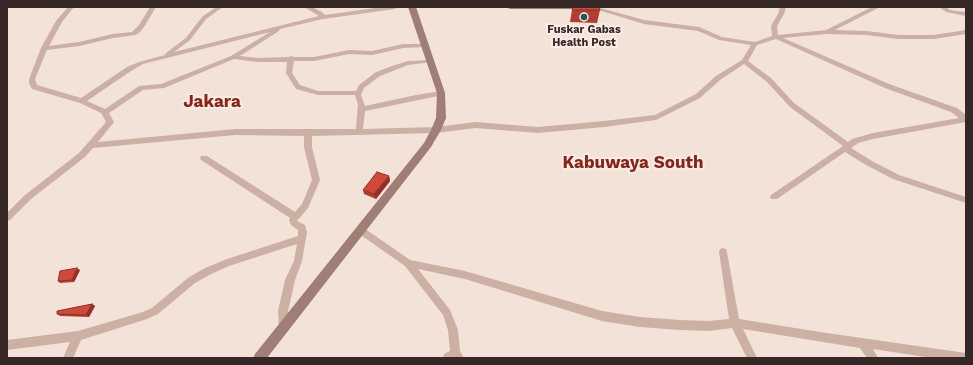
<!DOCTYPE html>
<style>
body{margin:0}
#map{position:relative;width:973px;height:365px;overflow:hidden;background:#f3e2d8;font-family:"Work Sans",sans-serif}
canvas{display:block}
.frame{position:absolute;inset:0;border:8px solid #362826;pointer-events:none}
</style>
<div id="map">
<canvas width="973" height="365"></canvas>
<div class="frame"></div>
</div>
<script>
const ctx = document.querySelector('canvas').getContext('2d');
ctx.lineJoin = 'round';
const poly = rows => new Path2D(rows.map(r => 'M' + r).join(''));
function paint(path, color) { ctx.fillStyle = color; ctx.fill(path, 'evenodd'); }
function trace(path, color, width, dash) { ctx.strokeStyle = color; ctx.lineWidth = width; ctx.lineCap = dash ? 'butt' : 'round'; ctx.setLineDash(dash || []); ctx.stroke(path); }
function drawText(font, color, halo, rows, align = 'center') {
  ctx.font = font + ' "Work Sans",sans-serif'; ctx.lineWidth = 4; ctx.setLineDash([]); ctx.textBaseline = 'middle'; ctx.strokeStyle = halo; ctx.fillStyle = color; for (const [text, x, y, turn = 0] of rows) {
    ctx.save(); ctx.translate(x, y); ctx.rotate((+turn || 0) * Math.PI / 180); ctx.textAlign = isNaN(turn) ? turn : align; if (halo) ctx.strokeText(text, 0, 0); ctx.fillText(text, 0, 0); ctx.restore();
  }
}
paint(poly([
 [68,7,74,7,62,22,49,46,79,42,113,34,132,32,139,25,150,7,156,7,144,27,139,33,135,35,113,38,79,46,47,50,35,79,37,85,81,98,127,67,139,62,165,55,166,53,186,38,202,17,216,7,223,7,206,19,190,40,174,52,319,16,304,7,312,7,322,12,325,15,382,7,398,7,395,9,323,19,280,29,279,31,240,56,258,58,288,57,291,56,294,57,314,57,349,50,372,51,403,44,427,44,427,46,425,47,403,48,372,55,349,54,314,61,294,61,292,73,300,85,318,91,356,91,359,85,376,72,392,66,408,61,432,60,432,62,408,65,380,76,364,88,361,95,365,106,416,95,441,91,444,93,443,95,365,111,363,129,436,127,475,122,538,127,604,121,655,115,696,94,716,76,742,60,751,45,719,40,698,31,644,24,588,7,597,7,644,20,699,27,722,37,755,42,772,36,771,26,778,14,780,7,786,7,784,14,777,26,778,35,826,30,872,7,880,7,835,30,867,31,898,35,934,35,966,30,966,34,934,39,898,39,867,35,826,34,783,38,889,84,957,108,966,115,966,122,873,139,858,143,851,148,872,161,899,175,966,197,966,203,893,179,866,165,845,152,777,199,771,199,770,197,771,195,843,146,790,107,767,82,744,64,720,80,700,98,656,120,604,127,538,133,475,128,436,133,312,136,312,147,320,180,308,208,297,221,305,225,307,232,302,261,295,280,288,311,289,328,287,331,284,333,281,331,279,328,278,311,285,280,294,261,297,244,229,266,211,274,195,283,158,314,147,319,81,340,73,358,63,358,70,342,7,350,7,340,78,331,143,312,152,308,189,277,205,268,227,259,298,236,298,230,291,225,289,220,290,218,201,160,200,158,201,156,207,156,295,212,302,204,312,180,304,147,304,136,235,135,93,148,85,157,31,199,10,220,7,221,7,213,25,195,79,153,106,122,101,113,80,103,32,89,29,83,29,79,41,48,56,21,68,7],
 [270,32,231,56,161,84,139,86,105,109,87,101,131,71,143,64,270,32],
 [776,39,885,88,951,112,959,118,873,133,852,139,848,142,794,103,771,78,748,61,757,45,776,39],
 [234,59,258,62,287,62,286,73,296,89,318,95,355,95,358,104,356,129,235,129,98,142,114,122,109,113,143,90,164,88,234,59],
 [939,7,946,7,950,10,966,12,966,16,946,12,939,7],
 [361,226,410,260,465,271,602,311,640,317,680,320,709,321,729,319,719,252,720,249,723,248,726,249,727,252,739,319,820,332,966,353,966,358,932,358,873,349,878,358,867,358,860,348,743,329,757,358,747,358,732,328,709,331,680,330,640,327,602,321,465,279,418,269,450,310,458,330,460,351,464,358,443,358,444,354,450,351,448,330,443,315,405,266,358,233,357,230,358,227,361,226]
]), '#ccb0a3');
paint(poly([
 [408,7,416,7,445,93,446,118,441,130,431,147,267,358,253,358,255,354,424,143,431,130,436,118,437,93,408,7],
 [506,7,582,7,578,9,510,9,506,7]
]), '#9f7e75');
paint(poly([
 [572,10,600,10,597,23,570,22],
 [389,176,390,181,376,199,364,194,363,190],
 [80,270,74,282,60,283,58,281],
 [92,304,95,306,89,317,60,316,57,314]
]), '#b23e32');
paint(poly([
 [389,176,390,181,376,199,374,194],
 [77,268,80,270,74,282,72,280],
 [92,304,95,306,89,317,86,315]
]), '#913229');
const building = poly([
 [573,7,599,7,600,10,572,10,573,7],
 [377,172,389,176,374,194,363,190,377,172],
 [77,268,72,280,58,281,60,271,77,268],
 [92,304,86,315,57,314,57,311,92,304]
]);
paint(building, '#cf483a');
trace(building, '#913229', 1);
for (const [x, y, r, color] of [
 [584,17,4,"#185b55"]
]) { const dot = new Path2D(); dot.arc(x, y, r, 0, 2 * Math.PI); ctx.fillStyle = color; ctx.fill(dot); trace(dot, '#faede5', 1.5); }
drawText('bold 11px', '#362826', '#faede5', [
 ["Fuskar Gabas",584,30],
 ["Health Post",584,43]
]);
drawText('bold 17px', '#8b2319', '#faede5', [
 ["Jakara",212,102],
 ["Kabuwaya South",633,163]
]);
</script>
